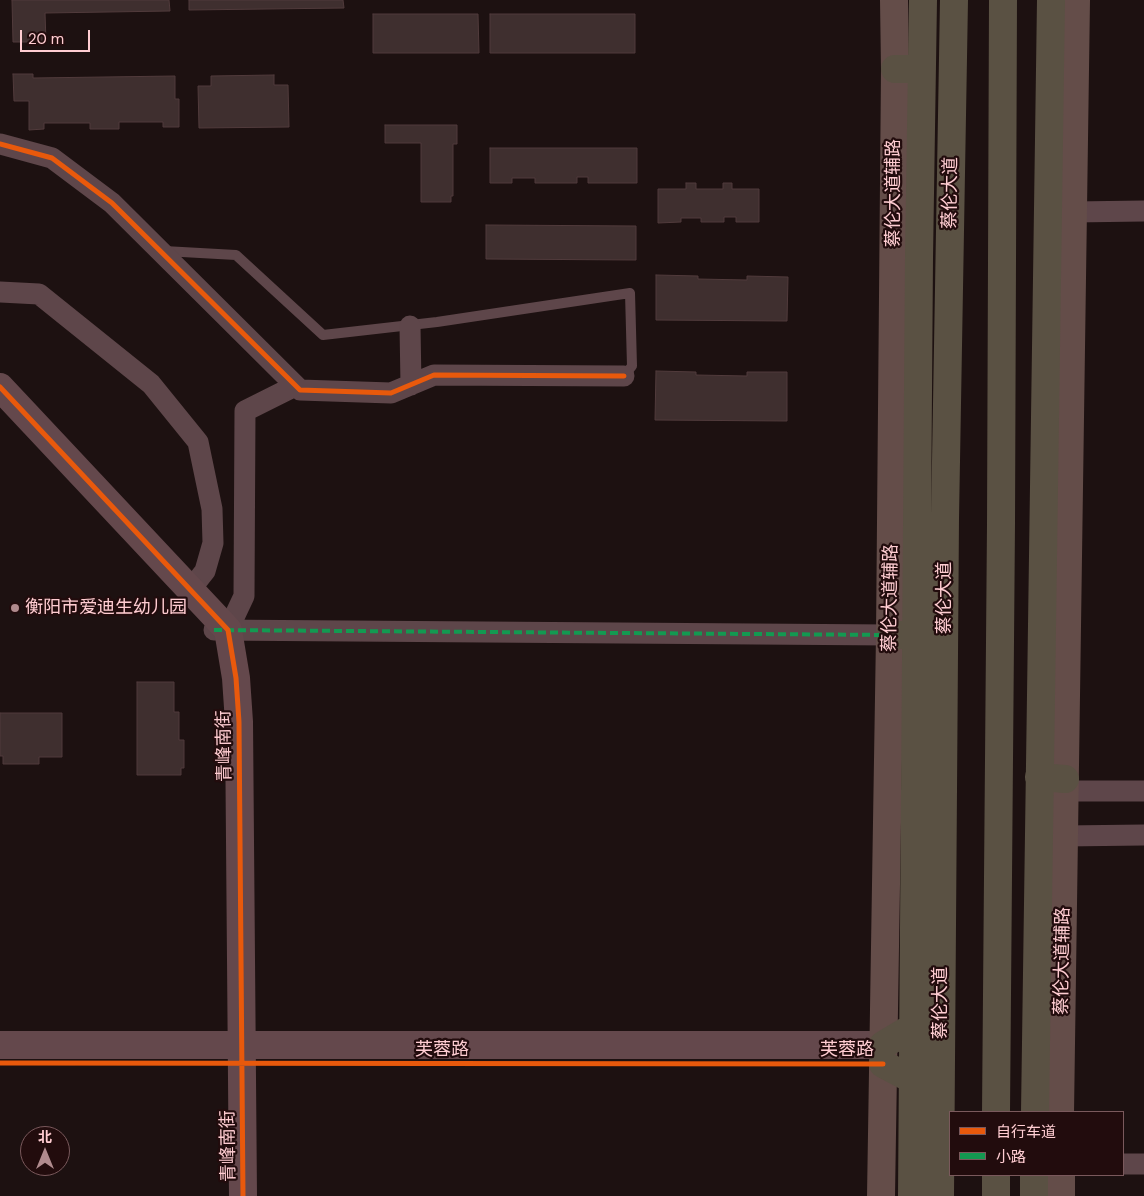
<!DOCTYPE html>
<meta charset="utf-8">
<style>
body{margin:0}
#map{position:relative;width:1144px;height:1196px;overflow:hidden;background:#1d1111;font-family:"DM Sans","Noto Sans SC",sans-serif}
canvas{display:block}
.legend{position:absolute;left:949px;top:1111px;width:175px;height:65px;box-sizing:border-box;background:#220c0d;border:1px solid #7a595c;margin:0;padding:6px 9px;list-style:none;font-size:15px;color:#ffcdd2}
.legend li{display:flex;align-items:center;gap:10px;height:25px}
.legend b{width:25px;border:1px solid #7a595c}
.north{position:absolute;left:20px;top:1126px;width:50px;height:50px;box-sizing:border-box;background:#220c0d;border:1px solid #7a595c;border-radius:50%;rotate:0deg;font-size:14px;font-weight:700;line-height:20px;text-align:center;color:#ffcdd2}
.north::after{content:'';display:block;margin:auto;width:18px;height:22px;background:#b08b8e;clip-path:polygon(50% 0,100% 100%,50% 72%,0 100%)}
.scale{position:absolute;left:20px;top:30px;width:70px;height:22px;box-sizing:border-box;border:2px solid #ffcdd2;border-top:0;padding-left:6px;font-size:15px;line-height:18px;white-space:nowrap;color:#ffcdd2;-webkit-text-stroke:4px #220c0d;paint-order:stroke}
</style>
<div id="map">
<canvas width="1144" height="1196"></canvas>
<ul class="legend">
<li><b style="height:6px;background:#e8590c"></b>自行车道</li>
<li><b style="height:6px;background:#139951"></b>小路</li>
</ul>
<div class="north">北</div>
<div class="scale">20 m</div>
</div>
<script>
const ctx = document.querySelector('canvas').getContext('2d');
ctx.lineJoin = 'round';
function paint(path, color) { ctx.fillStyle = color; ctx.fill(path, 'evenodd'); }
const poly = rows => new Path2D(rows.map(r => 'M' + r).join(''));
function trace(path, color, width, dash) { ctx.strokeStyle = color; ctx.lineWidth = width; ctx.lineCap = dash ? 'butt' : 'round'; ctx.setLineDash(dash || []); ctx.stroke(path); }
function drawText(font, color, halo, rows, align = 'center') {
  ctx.font = font + ' "DM Sans","Noto Sans SC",sans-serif'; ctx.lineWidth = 4.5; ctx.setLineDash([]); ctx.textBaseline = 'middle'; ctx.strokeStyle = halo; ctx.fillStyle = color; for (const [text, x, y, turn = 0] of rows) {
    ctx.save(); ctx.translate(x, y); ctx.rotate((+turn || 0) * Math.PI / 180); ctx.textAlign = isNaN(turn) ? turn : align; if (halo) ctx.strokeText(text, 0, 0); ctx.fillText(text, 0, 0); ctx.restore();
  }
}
const building = poly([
 [12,0,169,0,170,11,45,13,46,42,13,42,12,0],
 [189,0,343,0,344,8,189,10,189,0],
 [373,14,478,14,479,53,373,53,373,14],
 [490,14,635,14,635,53,490,53,490,14],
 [13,74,33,74,33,78,175,76,175,99,179,99,179,127,163,127,163,122,119,122,119,129,90,129,90,123,44,123,44,129,29,130,29,101,14,101,13,74],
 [274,75,274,85,288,85,289,127,199,128,198,86,211,86,211,76,274,75],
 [385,125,457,125,457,144,453,144,453,196,451,196,451,202,421,202,421,143,385,143,385,125],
 [490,148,637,148,637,183,588,183,588,177,577,177,577,183,535,183,535,178,512,178,512,183,490,183,490,148],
 [686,183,696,183,696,189,723,189,723,183,732,183,732,189,759,189,759,222,736,222,736,217,724,217,724,222,701,222,701,218,681,218,681,222,658,223,658,189,686,189,686,183],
 [486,225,636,226,636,260,486,259,486,225],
 [656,275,698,276,698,279,747,280,747,276,788,277,787,321,656,320,656,275],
 [656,371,696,372,696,375,747,376,747,372,787,372,787,421,655,420,656,371],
 [137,682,174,682,174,712,179,712,179,740,184,740,184,768,181,768,181,775,137,775,137,682],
 [0,713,62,713,62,757,39,757,39,764,3,764,3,756,0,756,0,713]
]);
paint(building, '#3f2f2f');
trace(building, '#513b3c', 1);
trace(poly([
 [164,251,236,255,323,335,437,322,630,293,632,366,624,376]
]), '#5e464a', 10);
trace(poly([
 [0,144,52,158,112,203,300,390,391,393,434,375,624,376],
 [1073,212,1144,211],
 [0,292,39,294,151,384,198,442,212,509,213,543,205,571,190,590],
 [410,326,411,385],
 [214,630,890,635],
 [228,630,244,596,245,411,295,386],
 [1065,791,1144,791],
 [1064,836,1144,835],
 [1123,1164,1144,1164]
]), '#5e464a', 21);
trace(poly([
 [0,387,228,630,236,678,239,722,243,1196],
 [0,1045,883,1045]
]), '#64484c', 28);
trace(poly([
 [1060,1112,1076,0],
 [1061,1175,1061,1196],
 [881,1196,890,635,895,69,894,0]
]), '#644d49', 28);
trace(poly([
 [895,69,922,69],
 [890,635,916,635],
 [1039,777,1065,779],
 [883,1045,913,1027],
 [883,1064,913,1080],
 [996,1112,1001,524,1003,0],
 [1035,1112,1051,0],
 [912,1196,919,258,923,0],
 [940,1196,945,519,954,0],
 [996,1196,996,1175],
 [1034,1196,1034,1175]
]), '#5a5143', 28);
trace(poly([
 [214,630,890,635]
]), '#139951', 4, [8, 4]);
trace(poly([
 [0,144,52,158,112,203,300,390,391,393,434,375,624,376],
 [0,387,228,630,236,678,239,722,243,1196],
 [0,1063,883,1064]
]), '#e8590c', 5);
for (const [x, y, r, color] of [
 [15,608,5,"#b08b8e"]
]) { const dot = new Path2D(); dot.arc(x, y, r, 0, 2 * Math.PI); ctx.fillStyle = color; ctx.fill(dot); trace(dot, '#220c0d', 2); }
drawText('18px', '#ffcdd2', '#220c0d', [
 ["蔡伦大道辅路",894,193,-90],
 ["蔡伦大道",951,193,-89],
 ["蔡伦大道辅路",891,598,-89],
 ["蔡伦大道",945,598,-90],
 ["青峰南街",225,746,-91],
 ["蔡伦大道辅路",1063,961,-89],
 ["蔡伦大道",941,1003,-90],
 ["芙蓉路",442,1050],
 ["芙蓉路",847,1050],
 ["青峰南街",229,1146,-91]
]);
drawText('18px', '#ffcdd2', '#220c0d', [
 ["衡阳市爱迪生幼儿园",25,608]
], 'left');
</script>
